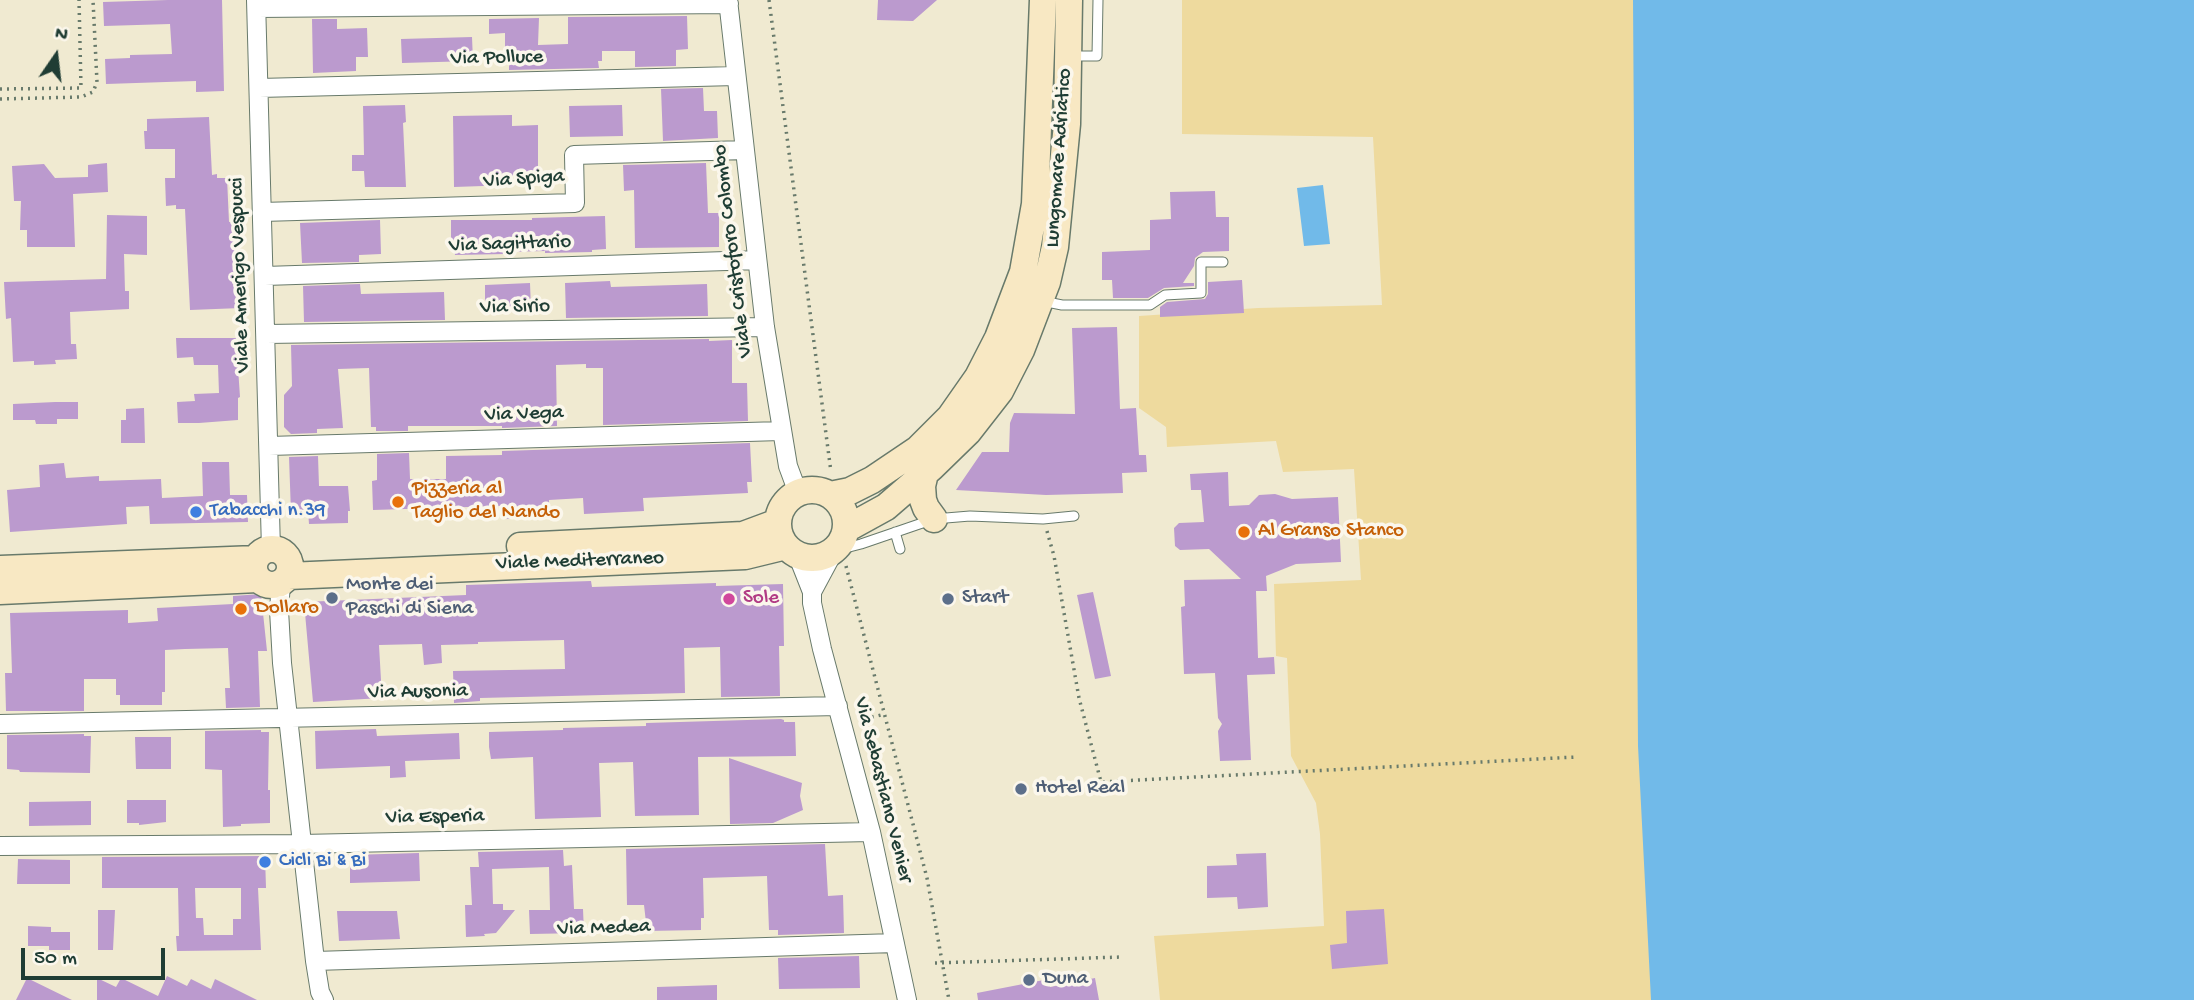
<!DOCTYPE html>
<style>
body{margin:0}
#map{position:relative;width:2194px;height:1000px;overflow:hidden;background:#f0ead1;font-family:"Gochi Hand",sans-serif}
canvas{display:block}
.north{position:absolute;left:21px;top:21px;width:70px;height:70px;-webkit-text-stroke:5px #fbf7ec;paint-order:stroke;rotate:14deg;font-size:19px;font-weight:700;line-height:28px;text-align:center;color:#1f3d34}
.north::after{content:'';display:block;margin:auto;width:24px;height:32px;background:#1f3d34;clip-path:polygon(50% 0,100% 100%,50% 72%,0 100%)}
.scale{position:absolute;left:21px;top:948px;width:144px;height:32px;box-sizing:border-box;border:4px solid #1f3d34;border-top:0;padding-left:9px;font-size:21px;line-height:24px;white-space:nowrap;color:#1f3d34;-webkit-text-stroke:5px #fbf7ec;paint-order:stroke}
</style>
<div id="map">
<canvas width="2194" height="1000"></canvas>
<div class="north">N</div>
<div class="scale">50 m</div>
</div>
<script>
const ctx = document.querySelector('canvas').getContext('2d');
ctx.lineJoin = 'round';
function paint(path, color) { ctx.fillStyle = color; ctx.fill(path, 'evenodd'); }
const poly = rows => new Path2D(rows.map(r => 'M' + r).join(''));
function trace(path, color, width, dash) { ctx.strokeStyle = color; ctx.lineWidth = width; ctx.lineCap = dash ? 'butt' : 'round'; ctx.setLineDash(dash || []); ctx.stroke(path); }
function drawText(font, color, halo, rows, align = 'center') {
  ctx.font = font + ' "Gochi Hand",sans-serif'; ctx.lineWidth = 7; ctx.setLineDash([]); ctx.textBaseline = 'middle'; ctx.strokeStyle = halo; ctx.fillStyle = color; for (const [text, x, y, turn = 0] of rows) {
    ctx.save(); ctx.translate(x, y); ctx.rotate((+turn || 0) * Math.PI / 180); ctx.textAlign = isNaN(turn) ? turn : align; if (halo) ctx.strokeText(text, 0, 0); ctx.fillText(text, 0, 0); ctx.restore();
  }
}
paint(poly([
 [1182,0,1651,0,1669,1000,1160,1000,1154,936,1324,926,1320,834,1316,803,1291,756,1287,658,1276,656,1274,584,1361,580,1354,469,1283,472,1276,441,1167,447,1166,427,1139,408,1139,316,1258,308,1382,305,1373,137,1182,134]
]), '#eeda9e');
paint(poly([
 [1633,0,2194,0,2194,1000,1651,1000,1638,746],
 [1323,185,1330,244,1304,246,1297,188]
]), '#71bae9');
paint(poly([
 [168,0,222,0,224,91,196,92,196,81,106,84,105,59,130,58,130,55,172,54,170,24,104,26,103,2],
 [878,0,937,0,913,21,877,20],
 [687,16,688,49,676,50,676,66,635,67,635,51,602,51,602,61,598,61,599,68,509,70,509,63,505,63,505,33,489,34,489,19,539,18,538,45,568,44,568,17],
 [312,19,337,19,337,29,367,28,368,57,356,57,356,71,313,73],
 [472,37,473,61,402,63,401,39],
 [703,88,704,111,717,111,718,138,663,141,661,89],
 [405,105,406,122,403,123,406,187,365,187,364,171,352,171,352,155,364,155,363,106],
 [622,105,623,136,570,137,569,106],
 [512,115,512,126,538,125,538,175,513,175,512,185,454,187,453,116],
 [209,117,212,175,217,174,217,178,227,178,229,222,236,221,241,308,190,310,185,209,176,209,176,205,166,206,165,178,175,178,175,149,145,149,144,131,147,131,147,119],
 [107,163,108,192,73,194,75,247,27,247,27,230,20,230,21,201,14,201,12,166,44,164,55,178,88,177,88,165],
 [706,163,708,213,719,213,719,247,635,248,634,190,624,191,623,165],
 [1215,191,1216,217,1229,217,1229,251,1203,252,1195,258,1194,266,1183,283,1194,283,1194,286,1164,288,1148,298,1113,298,1112,280,1102,280,1102,252,1150,250,1150,220,1171,219,1170,192],
 [107,215,147,216,147,255,124,254,125,291,129,291,129,309,70,312,71,344,76,344,77,359,55,360,56,364,34,365,34,361,13,362,11,318,6,319,4,282,106,279],
 [605,216,606,249,592,250,592,252,545,253,545,251,505,252,505,254,455,255,453,242,451,241,451,220,532,220,532,218],
 [380,220,381,254,359,255,359,262,302,263,300,223],
 [1242,280,1244,313,1160,317,1160,307,1167,302,1205,299,1208,294,1208,282],
 [610,281,611,287,707,284,708,316,566,318,565,283],
 [530,283,531,309,485,311,485,285],
 [360,284,361,294,444,292,445,320,304,322,303,286],
 [1117,327,1120,409,1136,408,1139,455,1146,455,1147,472,1122,473,1123,493,1046,495,956,490,982,452,1009,452,1010,423,1014,413,1075,414,1072,328],
 [176,338,236,338,240,397,238,398,238,420,199,423,178,423,177,402,195,401,194,394,219,393,218,365,194,365,193,357,177,358],
 [709,339,709,341,732,340,732,383,747,383,748,421,603,425,603,368,586,368,586,364,556,365,557,426,502,428,502,426,408,426,408,431,376,431,376,427,371,427,369,368,338,369,343,428,317,429,317,433,291,434,284,427,284,395,292,386,291,345],
 [55,402,78,402,78,419,57,419,57,424,36,424,35,420,13,420,13,404],
 [144,408,145,443,121,443,121,420,126,420,126,409],
 [750,443,752,482,747,482,748,493,643,498,644,511,584,514,583,498,549,500,549,517,501,519,500,506,373,510,372,481,377,480,377,454,409,453,410,479,446,479,446,456,502,455,502,451],
 [318,456,319,486,348,486,350,511,348,511,348,523,309,524,308,511,291,513,289,457],
 [202,462,229,462,230,495,247,495,248,522,150,524,149,506,126,507,127,524,10,532,7,490,40,487,39,465,64,463,66,478,99,476,99,481,161,479,162,498,203,496],
 [1228,472,1229,506,1249,505,1259,495,1275,494,1292,499,1338,497,1341,562,1296,564,1266,576,1267,591,1256,591,1258,658,1274,657,1275,674,1247,675,1251,760,1220,761,1218,731,1222,724,1218,718,1215,673,1184,674,1181,607,1185,606,1184,580,1241,579,1209,549,1180,550,1175,546,1174,528,1179,523,1204,522,1201,490,1191,490,1190,474],
 [591,581,592,587,716,583,716,586,783,584,784,646,779,646,780,696,721,697,720,647,684,648,685,693,480,698,480,701,454,703,453,671,565,669,564,640,478,642,478,644,441,645,442,663,424,665,422,644,379,645,382,698,313,702,304,602,466,595,466,585],
 [1093,592,1111,676,1095,679,1077,595],
 [261,594,267,651,258,651,260,707,226,708,225,688,230,688,228,648,185,649,165,650,165,692,162,692,162,705,120,705,120,695,116,695,116,679,84,679,84,711,6,711,5,673,12,673,10,613,128,610,128,623,158,621,157,608,233,604,233,596],
 [781,719,784,720,784,722,795,722,796,756,698,757,699,815,635,816,633,762,599,763,601,817,535,819,533,757,491,759,489,747,489,732,563,730,563,728,646,726,646,723],
 [376,729,377,736,459,733,460,759,405,761,406,777,390,778,390,766,316,769,315,731],
 [261,730,261,732,269,732,268,790,270,790,270,823,241,824,241,826,223,827,222,770,205,769,205,731],
 [84,734,84,736,91,736,90,773,20,772,19,770,7,769,7,735],
 [135,737,171,737,171,769,136,769],
 [729,758,802,783,800,796,803,810,773,823,730,824],
 [127,800,166,800,166,822,139,825,139,823,127,823],
 [91,801,91,825,29,826,29,802],
 [825,844,828,896,843,895,844,933,778,935,778,930,769,930,767,876,703,878,704,918,701,918,701,930,647,931,644,905,627,905,626,849],
 [563,850,564,866,572,865,574,909,583,909,584,933,530,934,529,910,550,910,549,867,492,869,493,904,503,904,503,910,515,910,496,933,484,934,485,936,466,937,465,905,472,905,470,867,479,867,478,852],
 [419,853,420,881,350,883,350,855],
 [1266,853,1268,907,1238,909,1237,897,1207,898,1207,866,1237,865,1236,854],
 [265,856,266,888,258,888,261,950,177,951,176,936,179,936,178,888,102,888,102,857],
 [195,888,241,888,241,919,233,919,233,935,204,935,203,918,196,918],
 [18,859,70,860,70,884,17,884],
 [1384,909,1388,964,1332,969,1330,945,1347,943,1346,911],
 [98,910,115,910,113,950,98,950],
 [337,911,397,911,400,939,339,941],
 [28,926,51,927,51,932,70,932,70,950,49,950,49,946,28,946],
 [859,956,860,988,779,989,778,958],
 [167,976,187,986,191,979,211,989,215,979,257,1000,97,1000,97,978,116,987,121,978,158,996],
 [27,978,72,1000,16,1000],
 [1095,978,1099,1000,978,1000,977,993,1049,979,1050,987],
 [717,985,717,1000,657,1000,657,987]
]), '#bb9ace');
const lane = poly([
 [1070,56,1097,56,1098,0],
 [1042,301,1062,305,1150,305,1165,295,1201,293,1201,262,1223,262],
 [895,532,900,549],
 [834,551,861,544,934,519,970,516,1043,519,1074,516]
]);
const street = poly([
 [256,0,271,549],
 [728,0,765,327,788,466,798,493],
 [257,8,729,4],
 [259,88,736,76],
 [262,212,575,203,574,155,745,150],
 [265,276,757,260],
 [266,334,765,327],
 [269,446,781,431],
 [797,554,812,592,812,603,822,649,871,832,907,1000],
 [281,584,279,610,282,663,315,961,320,992,324,1000],
 [812,592,834,551],
 [0,724,838,706],
 [0,846,301,844,871,832],
 [315,961,895,943]
]);
const secondary = poly([
 [925,473,922,486,923,500,926,508,934,519],
 '778 524a34 34 0 1 1 68 0a34 34 0 1 1-68 0Z',
 [830,495,850,491,872,480,918,449,950,417,978,377,998,338,1023,272,1035,204,1043,0],
 [846,529,886,507,931,468,968,432,1000,391,1021,350,1047,282,1055,247,1067,124,1069,0],
 [520,546,743,535,778,522],
 '254 567a18 18 0 1 1 36 0a18 18 0 1 1-36 0Z',
 [0,569,256,559],
 [288,576,745,556,786,546],
 [0,591,258,579]
]);
trace(lane, '#687a6b', 11);
trace(street, '#687a6b', 20);
trace(secondary, '#687a6b', 29);
trace(poly([
 [769,0,831,472],
 [0,89,81,88,79,0],
 [0,99,81,97,93,92,97,82,93,0],
 [1047,531,1054,556,1079,698,1101,782,1576,757],
 [846,566,927,878,949,1000],
 [865,719,885,714],
 [935,963,1122,957]
]), '#687a6b', 3.5, [2, 5]);
trace(lane, '#fff', 9);
trace(street, '#fff', 18);
trace(secondary, '#f8e8c3', 26);
for (const [x, y, r, color] of [
 [398,502,7,"#e8710a"],
 [196,512,7,"#3f7fe0"],
 [1244,532,7,"#e8710a"],
 [332,598,7,"#5c6f8a"],
 [729,599,7,"#d1479c"],
 [948,599,7,"#5c6f8a"],
 [241,609,7,"#e8710a"],
 [1021,789,7,"#5c6f8a"],
 [265,862,7,"#3f7fe0"],
 [1029,980,7,"#5c6f8a"]
]) { const dot = new Path2D(); dot.arc(x, y, r, 0, 2 * Math.PI); ctx.fillStyle = color; ctx.fill(dot); trace(dot, '#fbf7ec', 2.5); }
drawText('21px', '#1f3d34', '#fbf7ec', [
 ["Via Polluce",497,59,-1],
 ["Lungomare Adriatico",1060,158,-86],
 ["Via Spiga",524,180,-4],
 ["Via Sagittario",510,245,-2],
 ["Viale Cristoforo Colombo",734,251,-97],
 ["Viale Amerigo Vespucci",241,275,-92],
 ["Via Sirio",515,308,-1],
 ["Via Vega",524,415,-2],
 ["Viale Mediterraneo",580,562,-2],
 ["Via Ausonia",418,693,-1],
 ["Via Sebastiano Venier",882,790,76],
 ["Via Esperia",435,818,-1],
 ["Via Medea",604,929,-2]
]);
drawText('21px', '#c56008', '#fbf7ec', [
 ["Pizzeria al",412,490],
 ["Taglio del Nando",412,514],
 ["Al Granso Stanco",1258,532],
 ["Dollaro",255,609]
], 'left');
drawText('21px', '#366cbe', '#fbf7ec', [
 ["Tabacchi n.39",210,512],
 ["Cicli Bi & Bi",279,862]
], 'left');
drawText('21px', '#4e5e75', '#fbf7ec', [
 ["Monte dei",346,586],
 ["Paschi di Siena",346,610],
 ["Start",962,599],
 ["Hotel Real",1035,789],
 ["Duna",1043,980]
], 'left');
drawText('21px', '#b23c85', '#fbf7ec', [
 ["Sole",743,599]
], 'left');
</script>
